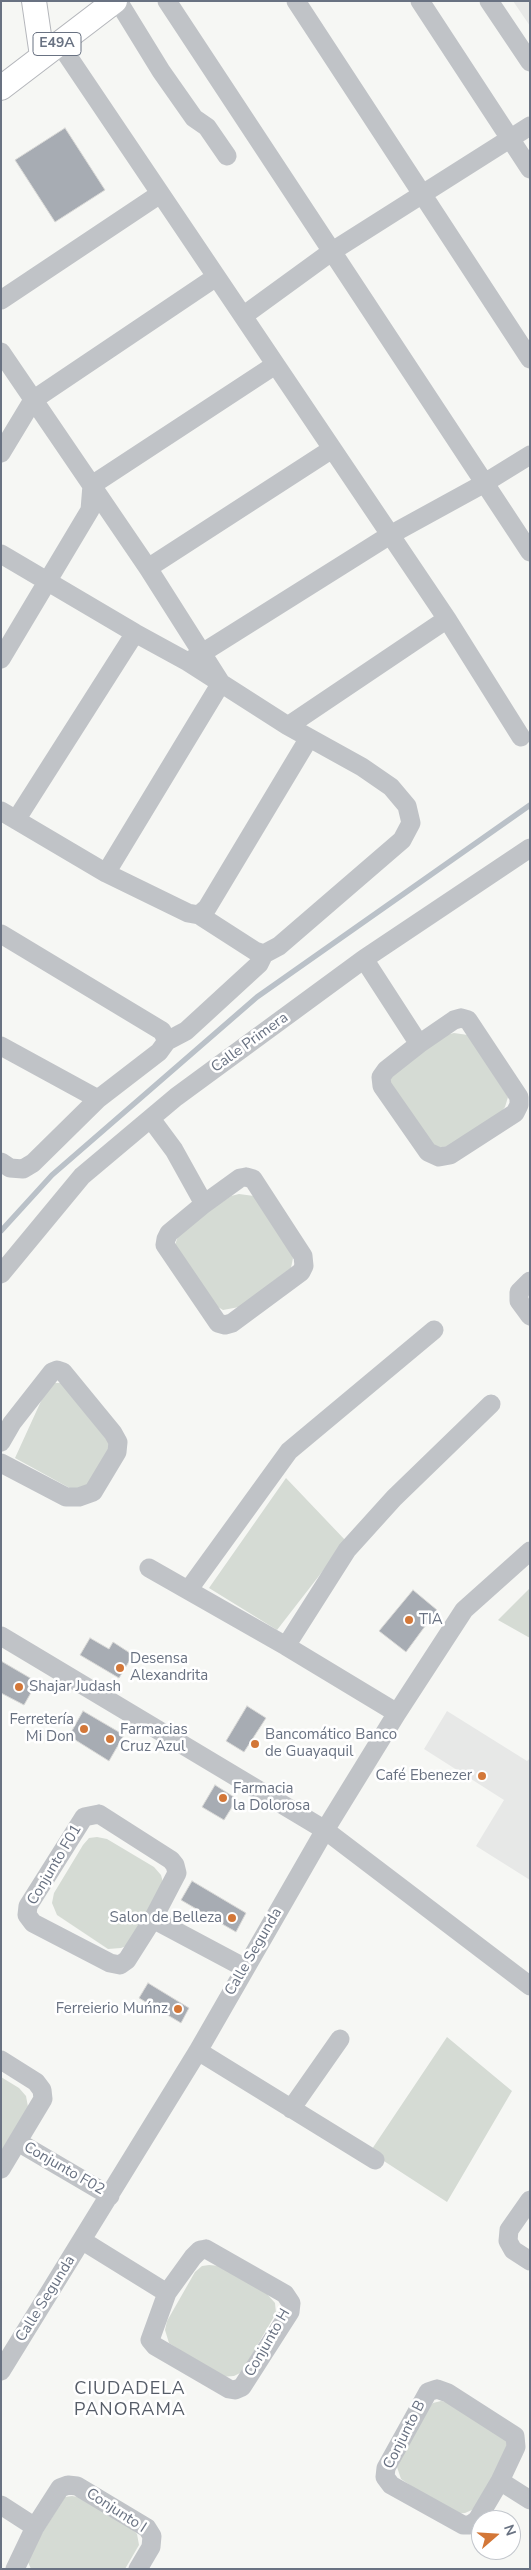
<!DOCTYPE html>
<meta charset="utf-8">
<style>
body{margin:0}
#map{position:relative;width:531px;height:2570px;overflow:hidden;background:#f6f7f4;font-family:"Nunito Sans",sans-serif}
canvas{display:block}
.frame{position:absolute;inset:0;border:2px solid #697282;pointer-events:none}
.north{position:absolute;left:471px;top:2510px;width:50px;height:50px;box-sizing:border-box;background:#fff;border:1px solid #c3c7cd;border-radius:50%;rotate:71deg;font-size:14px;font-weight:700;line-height:20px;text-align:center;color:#697282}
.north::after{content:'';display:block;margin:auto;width:18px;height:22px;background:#d37738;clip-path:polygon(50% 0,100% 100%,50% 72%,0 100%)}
</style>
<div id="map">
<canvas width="531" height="2570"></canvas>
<div class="frame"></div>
<div class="north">N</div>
</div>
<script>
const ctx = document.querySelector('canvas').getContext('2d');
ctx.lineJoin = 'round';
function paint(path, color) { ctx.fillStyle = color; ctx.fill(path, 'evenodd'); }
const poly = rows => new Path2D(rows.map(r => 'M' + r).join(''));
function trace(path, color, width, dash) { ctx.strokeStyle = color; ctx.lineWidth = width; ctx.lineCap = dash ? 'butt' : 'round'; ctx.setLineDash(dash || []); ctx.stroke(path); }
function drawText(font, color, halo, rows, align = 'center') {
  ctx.font = font + ' "Nunito Sans",sans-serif'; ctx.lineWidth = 5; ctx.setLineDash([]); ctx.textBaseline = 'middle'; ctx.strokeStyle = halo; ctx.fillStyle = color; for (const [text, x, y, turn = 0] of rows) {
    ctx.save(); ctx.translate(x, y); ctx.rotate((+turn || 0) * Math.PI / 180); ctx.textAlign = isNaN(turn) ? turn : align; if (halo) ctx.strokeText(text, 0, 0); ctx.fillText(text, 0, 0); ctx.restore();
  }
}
paint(poly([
 [513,1,530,1,530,26],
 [447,1711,527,1761,530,1758,530,1880,476,1846,504,1800,424,1749]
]), '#e7e8e7');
paint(poly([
 [454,1033,468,1035,508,1097,505,1107,499,1115,454,1145,437,1148,428,1143,390,1083,391,1075,446,1035],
 [239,1194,254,1196,290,1248,293,1258,291,1268,239,1307,223,1310,213,1304,175,1245,180,1230,231,1196],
 [55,1383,63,1383,114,1443,87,1489,75,1491,15,1458,47,1388],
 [286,1478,346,1541,277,1630,209,1588],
 [530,1588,530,1638,498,1620],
 [97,1837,107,1839,154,1867,161,1875,164,1886,129,1945,121,1948,108,1949,57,1915,52,1903,54,1893,83,1845,89,1838],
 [447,2037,512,2091,447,2202,370,2152],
 [1,2077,19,2088,26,2096,28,2107,1,2153],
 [209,2265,220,2266,267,2294,275,2303,276,2313,242,2372,234,2376,221,2377,169,2343,165,2330,167,2321,195,2272,202,2266],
 [441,2401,452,2403,506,2439,508,2450,474,2509,465,2513,452,2514,401,2479,397,2467,427,2409,433,2403],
 [72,2496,83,2498,130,2526,137,2534,139,2545,125,2569,31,2569,28,2562,30,2552,65,2497]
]), '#d5dbd4');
trace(poly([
 [1,1231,52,1175,257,997,530,805]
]), '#bac1c8', 5.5);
const building = poly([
 [65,128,105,190,55,222,15,160,65,128],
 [413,1590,437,1610,406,1652,379,1631,413,1590],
 [90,1638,109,1649,113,1642,133,1655,119,1678,80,1655,90,1638],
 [1,1661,37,1682,24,1705,1,1693,1,1661],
 [247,1706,266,1718,244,1752,226,1741,247,1706],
 [83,1711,124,1735,109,1761,69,1736,83,1711],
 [215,1785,237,1799,224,1820,202,1807,215,1785],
 [192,1881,246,1913,236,1932,181,1900,192,1881],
 [148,1983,189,2008,181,2023,139,1998,148,1983]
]);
paint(building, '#a7acb3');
trace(building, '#d8d8d6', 1);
const major = poly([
 [34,1,42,56],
 [1,88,115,1]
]);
trace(major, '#b4b6bb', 26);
trace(poly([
 [118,1,161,71,194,118,207,127,227,156],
 [167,1,530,552],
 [296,1,530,359],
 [420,1,530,169],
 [489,1,530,62],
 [59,43,447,619,521,737],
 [1,300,160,194],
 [243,316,331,252,530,126],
 [1,352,148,568,221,683,106,873],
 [1,453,33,400,216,277],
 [1,554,135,633,188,662,288,726,362,767,391,787,407,806,411,823,402,840,279,946,264,954,255,951,199,915,188,913,106,873,1,811],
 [148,568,332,449],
 [1,659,90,510,92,485,275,365],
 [191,660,390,535,483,484,530,455],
 [288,726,447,619],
 [16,820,135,633],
 [199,915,207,908,309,738],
 [1,934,162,1031,167,1041],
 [364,959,419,1044],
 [461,1018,468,1020,519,1097,519,1105,515,1113,450,1155,439,1157,428,1152,382,1086,381,1077,386,1070,419,1044,454,1020,461,1018],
 [1,1046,98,1099],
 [151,1119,174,1150,204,1204],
 [1,1162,10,1168,23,1169,33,1163,98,1099,159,1052,167,1041,186,1031,259,964,264,954],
 [246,1177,253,1179,303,1256,304,1266,301,1272,232,1323,225,1325,218,1323,165,1245,166,1239,169,1233,204,1204,240,1178,246,1177],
 [1,1274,82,1176,176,1097,364,959,530,848],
 [530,1281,519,1292,519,1301,530,1316],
 [1,1442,12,1423,52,1372,57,1370,63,1372,113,1433,118,1442,117,1452,93,1492,79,1497,66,1497,1,1463],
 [149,1568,286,1646,397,1713],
 [189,1589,289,1451,434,1330],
 [1,1636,325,1830,530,1986],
 [286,1646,347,1550,394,1498,491,1404],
 [99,1814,171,1860,175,1865,177,1873,153,1919,127,1960,120,1965,110,1963,33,1923,27,1915,28,1906,84,1817,99,1814],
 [153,1919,245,1968],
 [198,2051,375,2160],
 [1,2060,36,2082,42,2090,43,2099,1,2169],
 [291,2109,340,2039],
 [18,2142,110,2196],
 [530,2200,509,2230,508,2241,513,2250,530,2261],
 [83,2241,167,2293],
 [206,2249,285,2294,291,2303,290,2312,242,2387,235,2390,229,2389,155,2346,150,2340,167,2293,193,2257,200,2250,206,2249],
 [1,2371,198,2051,325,1830,397,1713,464,1610,530,1551],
 [437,2389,448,2393,515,2436,516,2447,500,2481,477,2520,470,2525,463,2525,391,2485,385,2477,386,2468,428,2392,437,2389],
 [500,2481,530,2500],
 [1,2505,35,2527],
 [15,2569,35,2527,60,2488,68,2485,77,2486,147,2528,152,2536,151,2547,138,2569]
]), '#c0c3c7', 19);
trace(major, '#fff', 24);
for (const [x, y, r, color] of [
 [409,1620,5,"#d37738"],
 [120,1668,5,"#d37738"],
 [19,1687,5,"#d37738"],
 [84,1729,5,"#d37738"],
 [110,1739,5,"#d37738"],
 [255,1744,5,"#d37738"],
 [482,1776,5,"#d37738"],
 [223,1798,5,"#d37738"],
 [232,1918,5,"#d37738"],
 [178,2009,5,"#d37738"]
]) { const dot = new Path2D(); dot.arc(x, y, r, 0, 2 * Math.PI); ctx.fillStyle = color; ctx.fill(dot); trace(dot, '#fff', 2); }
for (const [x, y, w] of [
 [57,44,48]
]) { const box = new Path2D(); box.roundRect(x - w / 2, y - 11.5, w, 23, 4); ctx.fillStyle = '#fff'; ctx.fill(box); trace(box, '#697282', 1); }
drawText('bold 14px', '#697282', null, [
 ["E49A",57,44]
]);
drawText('15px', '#697282', '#fff', [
 ["Calle Primera",250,1043,-36],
 ["Conjunto F01",55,1865,-59],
 ["Calle Segunda",254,1952,-60],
 ["Conjunto F02",64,2169,30],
 ["Calle Segunda",46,2299,-58],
 ["Conjunto H",268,2343,-60],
 ["Conjunto B",405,2435,-63],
 ["Conjunto I",116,2511,33]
]);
drawText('15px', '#697282', '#fff', [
 ["TIA",419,1620],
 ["Desensa",130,1659],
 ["Alexandrita",130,1676],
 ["Shajar Judash",29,1687],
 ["Ferretería",74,1720,"right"],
 ["Mi Don",74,1737,"right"],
 ["Farmacias",120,1730],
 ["Cruz Azul",120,1747],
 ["Bancomático Banco",265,1735],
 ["de Guayaquil",265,1752],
 ["Café Ebenezer",472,1776,"right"],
 ["Farmacia",233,1789],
 ["la Dolorosa",233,1806],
 ["Salon de Belleza",222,1918,"right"],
 ["Ferreierio Muńnz",168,2009,"right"]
], 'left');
ctx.letterSpacing = '1px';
drawText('18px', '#565d68', '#fff', [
 ["CIUDADELA",130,2390],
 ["PANORAMA",130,2411]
]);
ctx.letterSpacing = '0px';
</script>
